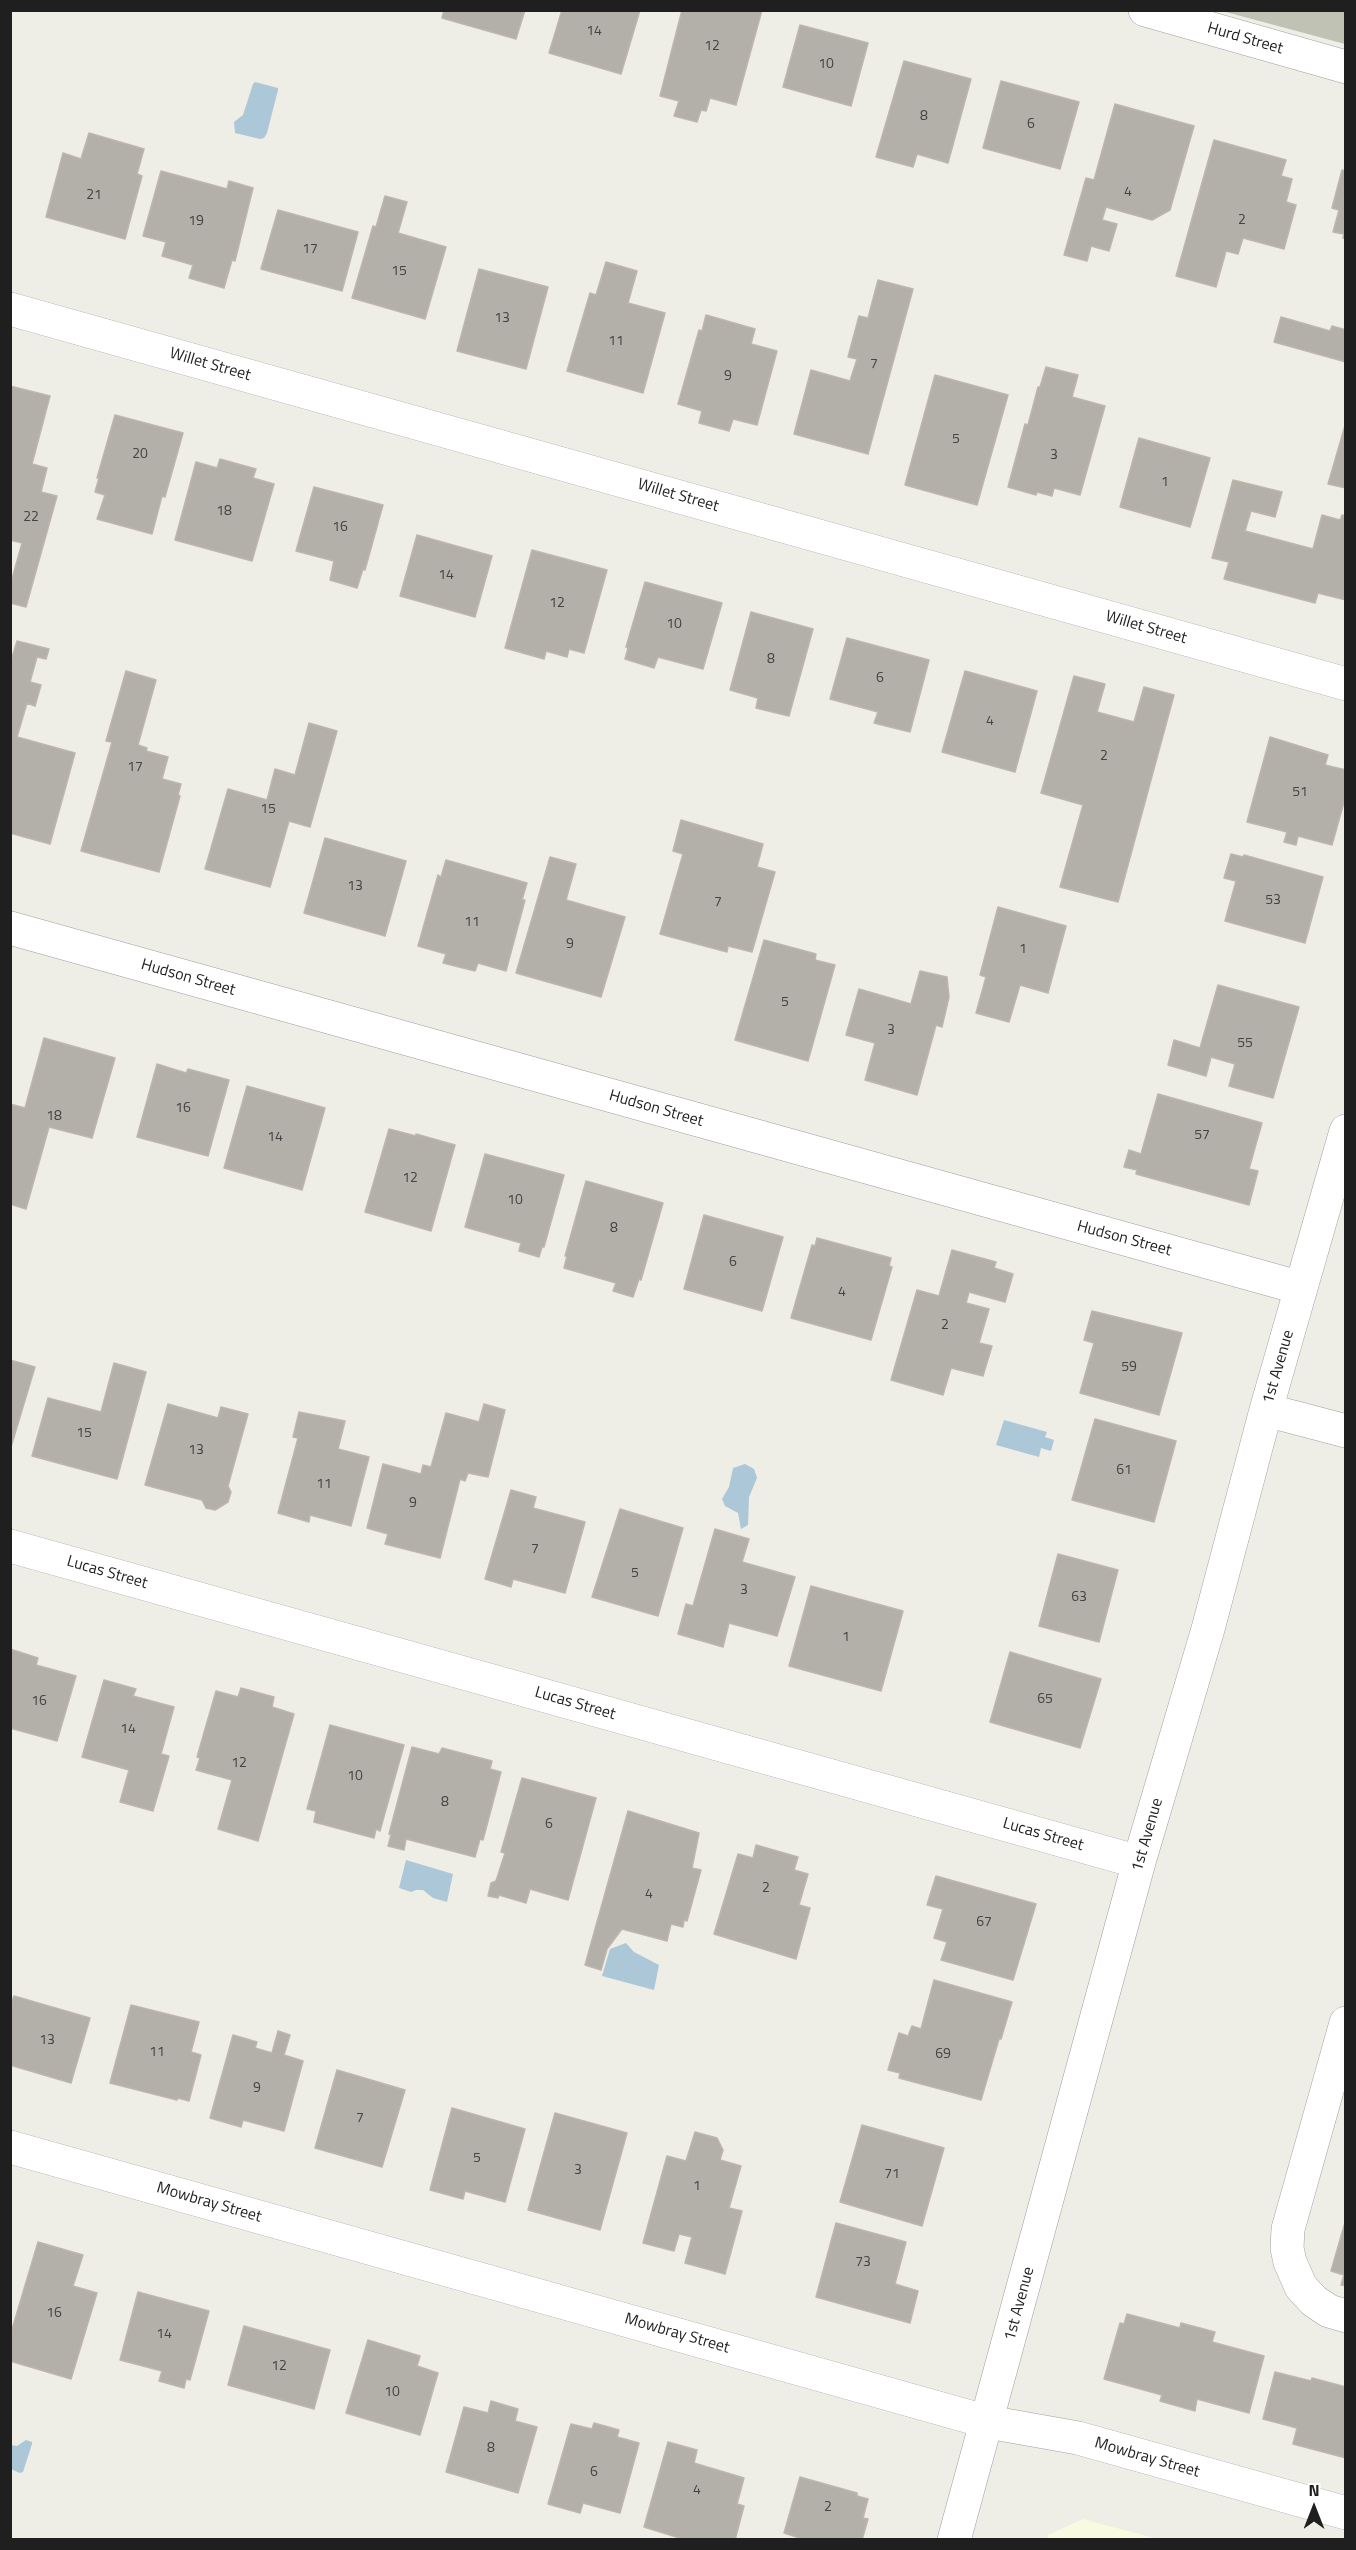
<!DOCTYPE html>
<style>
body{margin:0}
#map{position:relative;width:1356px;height:2550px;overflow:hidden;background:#eeede6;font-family:"Titillium Web",sans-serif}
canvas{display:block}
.frame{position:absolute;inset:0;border:12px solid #1f1f1f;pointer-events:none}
.north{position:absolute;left:1284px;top:2478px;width:60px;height:60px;-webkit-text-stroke:4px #fff;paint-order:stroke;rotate:0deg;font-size:16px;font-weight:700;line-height:24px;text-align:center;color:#1f1f1f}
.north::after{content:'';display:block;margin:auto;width:21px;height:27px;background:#1f1f1f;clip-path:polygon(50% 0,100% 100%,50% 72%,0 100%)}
</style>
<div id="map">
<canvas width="1356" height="2550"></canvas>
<div class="frame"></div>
<div class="north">N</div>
</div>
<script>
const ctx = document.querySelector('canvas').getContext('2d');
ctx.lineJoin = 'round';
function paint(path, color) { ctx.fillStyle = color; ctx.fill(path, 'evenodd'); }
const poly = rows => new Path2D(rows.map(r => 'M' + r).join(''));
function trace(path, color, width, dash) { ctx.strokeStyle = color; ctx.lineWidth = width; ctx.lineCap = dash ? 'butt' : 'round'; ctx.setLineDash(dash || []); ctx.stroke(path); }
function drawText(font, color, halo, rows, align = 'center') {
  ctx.font = font + ' "Titillium Web",sans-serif'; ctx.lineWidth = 4.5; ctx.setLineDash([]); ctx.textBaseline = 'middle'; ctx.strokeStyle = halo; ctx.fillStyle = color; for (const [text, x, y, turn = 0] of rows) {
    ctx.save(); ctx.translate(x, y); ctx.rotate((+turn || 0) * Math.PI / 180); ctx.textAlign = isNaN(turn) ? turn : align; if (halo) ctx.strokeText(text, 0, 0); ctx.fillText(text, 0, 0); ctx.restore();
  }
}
paint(poly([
 [1083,2519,1158,2539,1047,2539,1048,2535]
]), '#f8fbe2');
paint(poly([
 [1222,11,1345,11,1345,44]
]), '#c0c2b3');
paint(poly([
 [255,82,278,88,278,90,267,133,264,138,260,139,235,133,234,122,243,115,253,84],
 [1004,1420,1047,1432,1045,1437,1054,1440,1051,1451,1041,1448,1039,1457,996,1445],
 [745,1464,754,1469,757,1478,749,1497,748,1525,741,1529,738,1513,725,1506,722,1499,729,1487,733,1468],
 [406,1860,453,1874,447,1902,433,1898,423,1890,416,1890,411,1892,399,1888],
 [626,1943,634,1952,659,1965,654,1990,602,1976,610,1949],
 [26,2440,32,2442,32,2444,23,2472,20,2473,11,2469,11,2445,17,2446]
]), '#acc7d7');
const building = poly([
 [444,10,525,10,516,39,442,18,444,10],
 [562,10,640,10,621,74,549,53,562,10],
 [682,10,762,10,736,105,710,98,706,111,701,110,697,122,674,116,679,101,660,96,682,10],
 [800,25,868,43,851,106,783,87,800,25],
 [904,61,971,79,948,163,917,154,913,167,876,157,904,61],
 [1001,81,1079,102,1060,169,983,148,1001,81],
 [1115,104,1194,126,1170,210,1152,220,1106,207,1102,220,1117,224,1109,251,1091,246,1087,261,1064,255,1086,178,1094,180,1115,104],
 [89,133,144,149,137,174,142,176,125,239,46,217,63,153,81,159,89,133],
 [1214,140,1286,160,1281,176,1292,179,1286,202,1296,205,1284,249,1243,238,1238,254,1226,251,1216,287,1176,276,1214,140],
 [1342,170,1346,171,1346,239,1343,238,1344,234,1333,232,1339,210,1332,208,1342,170],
 [161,171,227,189,229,181,253,188,235,261,232,260,224,288,189,278,193,265,162,256,166,242,143,236,161,171],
 [385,196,407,202,398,233,446,247,425,319,352,298,373,226,376,227,385,196],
 [278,210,358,232,342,291,261,269,278,210],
 [606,262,637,271,628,303,665,313,643,393,567,371,590,293,596,295,606,262],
 [479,269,548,287,526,369,457,351,479,269],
 [878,280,913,289,868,454,794,434,811,370,850,381,857,359,848,357,859,316,868,318,878,280],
 [706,315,755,329,751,344,777,351,757,425,733,419,729,431,699,423,702,411,678,404,699,330,702,331,706,315],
 [1281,317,1330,331,1332,326,1346,330,1346,362,1274,342,1281,317],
 [1046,367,1078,375,1072,397,1105,406,1080,495,1054,488,1052,496,1037,492,1036,495,1008,487,1025,424,1028,425,1038,387,1040,387,1046,367],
 [935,375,1008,395,977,505,905,485,935,375],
 [10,386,50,396,32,464,47,468,41,492,57,496,26,607,10,603,10,586,22,543,10,540,10,386],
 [115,415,183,433,165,497,162,496,152,534,97,519,105,495,95,492,99,478,97,478,115,415],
 [1346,422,1346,488,1328,484,1346,422],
 [1139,438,1210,458,1190,527,1120,507,1139,438],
 [220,459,256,469,253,478,274,484,252,561,175,540,196,462,217,468,220,459],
 [1233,480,1282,492,1275,517,1251,511,1245,531,1313,549,1322,515,1340,520,1342,515,1346,516,1346,600,1318,593,1315,603,1224,579,1229,562,1212,558,1233,480],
 [314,487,383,505,365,570,363,569,357,588,330,580,334,561,296,551,314,487],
 [417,535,492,556,475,617,400,596,417,535],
 [532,550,607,570,584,653,569,649,567,657,546,651,544,659,505,648,532,550],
 [645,582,722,603,703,669,658,657,654,668,625,659,628,648,626,647,645,582],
 [751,612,813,629,789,716,756,708,758,698,730,690,751,612],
 [847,638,929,660,910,732,874,723,878,712,830,699,847,638],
 [17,641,49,649,46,659,37,657,30,682,41,685,35,706,27,703,17,737,75,753,50,844,10,833,10,664,17,641],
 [126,671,156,680,138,745,147,748,146,751,168,757,162,779,181,784,178,795,180,796,159,872,81,851,112,742,106,741,126,671],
 [965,671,1037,691,1015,772,942,752,965,671],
 [1074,676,1105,684,1097,712,1134,722,1144,687,1174,695,1118,902,1060,887,1083,805,1041,793,1074,676],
 [309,723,337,731,310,827,289,821,270,887,205,869,228,789,267,800,275,769,295,775,309,723],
 [1270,737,1328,755,1325,765,1346,770,1346,795,1332,845,1298,836,1296,845,1284,842,1287,832,1247,822,1270,737],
 [681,820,763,844,757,867,775,872,752,952,728,946,727,952,660,934,683,854,673,851,681,820],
 [325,838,406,861,385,936,304,913,325,838],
 [1231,854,1243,857,1244,855,1323,877,1305,943,1225,921,1236,881,1224,878,1231,854],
 [550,857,576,864,566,900,625,917,601,997,516,973,550,857],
 [446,860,527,883,522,900,525,900,506,971,478,963,475,971,443,963,446,954,418,946,438,875,441,877,446,860],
 [998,907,1066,926,1048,993,1020,985,1009,1022,976,1013,986,977,980,975,998,907],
 [764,940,816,954,815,960,835,965,808,1061,735,1040,764,940],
 [920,971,947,977,949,997,942,1027,936,1025,917,1095,865,1080,875,1043,846,1035,859,989,911,1004,920,971],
 [1218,985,1299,1007,1273,1098,1229,1086,1235,1064,1211,1057,1206,1076,1168,1065,1174,1040,1200,1048,1218,985],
 [44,1038,115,1058,92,1138,49,1127,26,1209,10,1204,10,1104,25,1108,44,1038],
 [157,1064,186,1073,188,1069,229,1080,208,1156,137,1137,157,1064],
 [247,1086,325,1108,302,1190,224,1168,247,1086],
 [1158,1094,1262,1123,1249,1169,1258,1171,1249,1205,1136,1174,1137,1170,1124,1167,1129,1150,1141,1154,1158,1094],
 [389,1129,416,1136,416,1134,455,1145,431,1231,365,1212,389,1129],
 [485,1154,564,1175,544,1247,542,1247,539,1257,519,1251,521,1243,465,1227,485,1154],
 [586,1181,663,1203,641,1280,639,1279,633,1297,613,1291,616,1283,564,1268,567,1256,565,1256,586,1181],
 [704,1215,783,1237,762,1311,684,1289,704,1215],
 [817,1238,891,1258,889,1266,892,1267,871,1340,791,1318,812,1245,815,1246,817,1238],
 [952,1250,996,1262,994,1268,1013,1274,1005,1302,969,1292,966,1303,989,1309,979,1343,992,1346,983,1376,951,1368,943,1395,891,1380,917,1290,939,1296,952,1250],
 [1092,1311,1182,1333,1159,1415,1080,1393,1094,1343,1084,1340,1092,1311],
 [10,1360,35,1367,11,1447,10,1447,10,1360],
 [114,1363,146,1372,117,1479,32,1456,48,1398,101,1412,114,1363],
 [168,1404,218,1418,221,1407,248,1414,228,1486,231,1492,228,1502,215,1510,206,1508,202,1500,145,1485,168,1404],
 [484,1404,505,1410,488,1477,468,1473,465,1481,460,1479,440,1558,385,1544,388,1534,367,1528,383,1464,421,1474,423,1465,431,1467,446,1413,479,1422,484,1404],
 [299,1412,345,1421,338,1449,369,1457,351,1526,310,1515,309,1522,278,1513,298,1438,293,1437,299,1412],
 [1095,1419,1176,1441,1154,1522,1072,1500,1095,1419],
 [511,1490,536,1497,533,1508,585,1522,565,1593,513,1579,511,1587,485,1579,511,1490],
 [620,1509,683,1528,658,1616,592,1597,620,1509],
 [715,1529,749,1539,742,1562,795,1577,777,1636,729,1623,723,1647,678,1634,686,1604,693,1606,715,1529],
 [1058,1554,1118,1570,1099,1642,1039,1626,1058,1554],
 [811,1586,903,1611,881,1691,789,1666,811,1586],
 [10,1649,38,1658,36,1665,76,1676,57,1741,10,1728,10,1649],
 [1010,1652,1101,1679,1080,1748,990,1722,1010,1652],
 [104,1680,136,1689,133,1696,174,1707,161,1754,169,1756,153,1811,120,1802,129,1770,82,1757,104,1680],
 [241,1688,274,1697,272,1707,294,1714,258,1841,218,1829,232,1780,196,1770,200,1758,197,1757,216,1691,238,1697,241,1688],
 [330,1725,404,1745,380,1831,376,1829,374,1838,314,1822,316,1811,307,1809,330,1725],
 [412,1747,439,1754,442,1748,492,1761,490,1769,501,1772,483,1840,480,1839,475,1857,406,1839,404,1850,388,1846,391,1835,389,1834,412,1747],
 [522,1778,596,1798,568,1900,530,1889,526,1903,499,1895,498,1898,488,1896,491,1883,496,1881,505,1853,501,1852,522,1778],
 [628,1811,699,1833,692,1868,701,1870,687,1921,684,1920,683,1927,671,1924,667,1941,622,1929,607,1949,601,1970,585,1965,628,1811],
 [756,1845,798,1857,794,1870,808,1874,799,1905,810,1908,796,1959,714,1934,738,1854,753,1858,756,1845],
 [936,1876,1036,1904,1013,1980,941,1960,947,1942,934,1938,943,1909,927,1905,936,1876],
 [934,1980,1012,2002,1001,2039,999,2039,981,2100,899,2078,900,2073,888,2070,899,2033,908,2036,912,2026,921,2029,934,1980],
 [14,1996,90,2018,71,2083,10,2065,10,2006,14,1996],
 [131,2005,199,2022,191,2052,201,2055,189,2101,178,2098,177,2100,110,2083,131,2005],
 [278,2031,290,2035,284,2055,303,2061,284,2131,243,2120,241,2127,210,2118,233,2035,257,2042,255,2048,272,2053,278,2031],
 [337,2070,405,2090,382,2167,315,2148,337,2070],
 [452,2108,525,2129,505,2202,465,2191,463,2199,430,2190,452,2108],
 [555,2113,627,2133,600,2230,528,2210,555,2113],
 [862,2125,944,2148,922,2226,840,2202,862,2125],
 [695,2132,717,2138,723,2150,720,2160,741,2166,729,2208,742,2211,725,2274,685,2263,692,2237,679,2234,674,2251,643,2243,667,2156,686,2161,695,2132],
 [1346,2219,1346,2286,1341,2285,1344,2275,1331,2271,1346,2219],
 [836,2223,906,2242,895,2284,918,2291,910,2323,816,2297,836,2223],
 [38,2242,83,2255,73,2286,97,2293,71,2379,10,2361,10,2336,38,2242],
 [138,2292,209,2311,190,2380,186,2379,184,2388,159,2381,162,2371,120,2360,138,2292],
 [1127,2314,1180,2328,1181,2323,1215,2332,1212,2342,1264,2356,1249,2413,1197,2399,1195,2411,1160,2401,1162,2395,1104,2379,1120,2323,1124,2324,1127,2314],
 [244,2326,330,2350,314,2409,228,2385,244,2326],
 [368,2340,420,2356,417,2366,438,2373,420,2435,346,2413,368,2340],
 [1275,2372,1311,2381,1312,2378,1346,2387,1346,2458,1293,2444,1297,2428,1263,2419,1275,2372],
 [491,2401,518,2409,515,2421,537,2427,518,2493,446,2472,464,2407,488,2413,491,2401],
 [594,2423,619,2430,617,2437,639,2443,620,2513,583,2503,580,2513,548,2504,571,2424,592,2429,594,2423],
 [668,2442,697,2450,694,2463,744,2478,737,2504,744,2506,735,2540,686,2540,644,2527,668,2442],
 [800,2477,857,2493,857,2496,868,2499,863,2518,868,2519,862,2540,806,2540,784,2533,800,2477]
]);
paint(building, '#b3afa9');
trace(building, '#beb6aa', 1.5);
const minor = poly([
 [1145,10,1346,67],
 [10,309,1346,684],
 [10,928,1301,1288],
 [1266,1410,1346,1431],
 [10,1546,1139,1862],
 [1346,2023,1288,2229,1287,2248,1290,2262,1301,2287,1314,2301,1329,2311,1346,2316],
 [10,2147,988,2422,1078,2438,1346,2513],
 [954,2540,1139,1862,1208,1629,1266,1410,1346,1131]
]);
trace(minor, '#a0a0a0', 34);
trace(minor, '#fff', 33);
drawText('14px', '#444342', null, [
 ["14",594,32],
 ["12",712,47],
 ["10",826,65],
 ["8",924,117],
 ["6",1031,125],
 ["4",1128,193],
 ["21",94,196],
 ["2",1242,221],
 ["19",196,222],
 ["17",310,250],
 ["15",399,272],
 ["13",502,319],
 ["11",616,342],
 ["7",874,365],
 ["9",728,377],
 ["5",956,440],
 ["20",140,455],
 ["3",1054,456],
 ["1",1165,483],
 ["18",224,512],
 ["22",31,518],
 ["16",340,528],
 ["14",446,576],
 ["12",557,604],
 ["10",674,625],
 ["8",771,660],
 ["6",880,679],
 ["4",990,722],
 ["2",1104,757],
 ["17",135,768],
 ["51",1300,793],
 ["15",268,810],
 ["13",355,887],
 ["53",1273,901],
 ["7",718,903],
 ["11",472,923],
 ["9",570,945],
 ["1",1023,950],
 ["5",785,1003],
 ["3",891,1031],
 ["55",1245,1044],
 ["16",183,1109],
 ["18",54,1117],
 ["57",1202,1136],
 ["14",275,1138],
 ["12",410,1179],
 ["10",515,1201],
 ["8",614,1229],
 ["6",733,1263],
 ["4",842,1293],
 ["2",945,1326],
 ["59",1129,1368],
 ["15",84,1434],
 ["13",196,1451],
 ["61",1124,1471],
 ["11",324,1485],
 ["9",413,1504],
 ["7",535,1550],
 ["5",635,1574],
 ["3",744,1591],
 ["63",1079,1598],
 ["1",846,1638],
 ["65",1045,1700],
 ["16",39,1702],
 ["14",128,1730],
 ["12",239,1764],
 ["10",355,1777],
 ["8",445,1803],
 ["6",549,1825],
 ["2",766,1889],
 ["4",649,1895],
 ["67",984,1923],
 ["13",47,2041],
 ["11",157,2053],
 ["69",943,2055],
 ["9",257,2089],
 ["7",360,2119],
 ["5",477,2159],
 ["3",578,2171],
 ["71",892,2175],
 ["1",697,2187],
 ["73",863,2263],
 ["16",54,2314],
 ["14",164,2335],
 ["12",279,2367],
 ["10",392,2393],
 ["8",491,2449],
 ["6",594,2473],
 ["4",697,2491],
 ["2",828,2508]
]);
drawText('16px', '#1f1f1f', '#fff', [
 ["Hurd Street",1245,39,16],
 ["Willet Street",210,365,16],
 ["Willet Street",678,496,16],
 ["Willet Street",1146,628,16],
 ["Hudson Street",188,978,16],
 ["Hudson Street",656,1109,16],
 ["Hudson Street",1124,1239,15],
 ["1st Avenue",1279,1367,-74],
 ["Lucas Street",107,1573,16],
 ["Lucas Street",575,1704,16],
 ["Lucas Street",1043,1835,16],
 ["1st Avenue",1148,1835,-74],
 ["Mowbray Street",209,2203,16],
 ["1st Avenue",1020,2304,-75],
 ["Mowbray Street",677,2334,16],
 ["Mowbray Street",1147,2458,16]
]);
</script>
